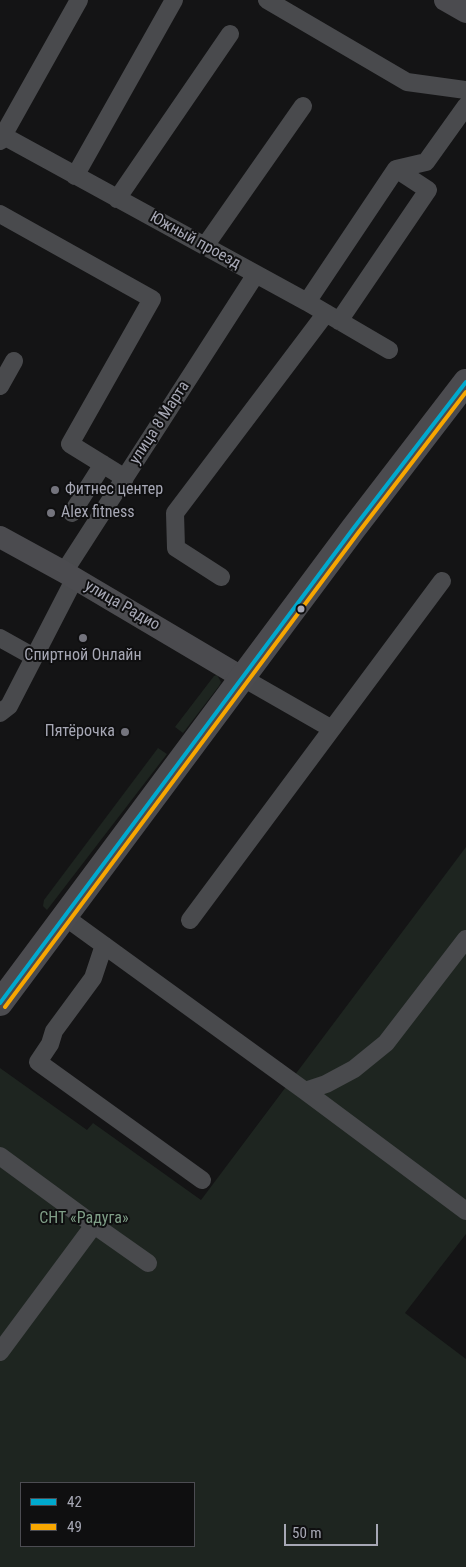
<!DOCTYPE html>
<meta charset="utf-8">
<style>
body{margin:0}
#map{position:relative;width:466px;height:1567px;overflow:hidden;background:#141415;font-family:"Roboto Condensed",sans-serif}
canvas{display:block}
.legend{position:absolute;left:20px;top:1482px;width:175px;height:65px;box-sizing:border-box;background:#0f0f10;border:1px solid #4c4c52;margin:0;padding:6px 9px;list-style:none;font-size:15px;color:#a7a8b5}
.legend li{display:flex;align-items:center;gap:10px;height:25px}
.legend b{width:25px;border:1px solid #4c4c52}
.scale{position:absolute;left:284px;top:1524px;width:94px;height:22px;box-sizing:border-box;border:2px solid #a7a8b5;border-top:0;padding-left:6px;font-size:15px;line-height:18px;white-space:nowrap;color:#a7a8b5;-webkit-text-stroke:4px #0f0f10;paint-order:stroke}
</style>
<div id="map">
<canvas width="466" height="1567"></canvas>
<ul class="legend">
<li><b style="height:6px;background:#00a9ce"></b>42</li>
<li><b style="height:6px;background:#f7a600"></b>49</li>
</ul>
<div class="scale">50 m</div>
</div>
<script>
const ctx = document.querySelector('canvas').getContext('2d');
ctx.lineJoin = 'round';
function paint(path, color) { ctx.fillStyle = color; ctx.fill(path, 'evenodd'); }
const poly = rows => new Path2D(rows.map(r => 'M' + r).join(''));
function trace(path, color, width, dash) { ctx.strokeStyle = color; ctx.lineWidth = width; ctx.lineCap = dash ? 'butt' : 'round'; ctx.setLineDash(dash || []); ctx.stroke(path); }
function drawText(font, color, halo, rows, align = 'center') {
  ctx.font = font + ' "Roboto Condensed",sans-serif'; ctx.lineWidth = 4; ctx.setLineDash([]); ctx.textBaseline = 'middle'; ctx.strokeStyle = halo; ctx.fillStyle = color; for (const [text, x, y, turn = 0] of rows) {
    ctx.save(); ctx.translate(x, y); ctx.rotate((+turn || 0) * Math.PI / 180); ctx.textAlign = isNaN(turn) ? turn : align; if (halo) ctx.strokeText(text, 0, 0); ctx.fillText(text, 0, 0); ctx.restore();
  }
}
paint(poly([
 [217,675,221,682,219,686,183,733,175,727,214,676],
 [158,748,167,754,47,910,43,906,44,900],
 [466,847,466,1234,405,1313,466,1359,466,1567,0,1567,0,1068,87,1130,93,1123,201,1200],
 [21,1483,194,1483,194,1546,21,1546]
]), '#1e2520');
trace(poly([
 [267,0,407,82,466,90],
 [0,134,307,302,389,350],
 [0,141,79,0],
 [396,169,426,162,466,106],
 [75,176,174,0],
 [117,199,230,34],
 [0,214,152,299,70,444,125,478],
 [205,246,303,106],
 [307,302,396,169,428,190,339,321],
 [0,386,14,361],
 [72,513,103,464],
 [64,572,256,274],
 [221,577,176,548,175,513,326,313],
 [0,638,34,657],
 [243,678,332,729],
 [0,713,9,706,75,578],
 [65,917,305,1091,466,1211],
 [190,920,442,581],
 [104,945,93,978,54,1031,50,1044,38,1062,202,1180],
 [305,1091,326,1084,354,1069,386,1043,466,939],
 [0,1156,94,1225,0,1352],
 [94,1225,148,1263]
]), '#494a4d', 18);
trace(poly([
 [445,0,466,12],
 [0,537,64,572,243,678]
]), '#4b4b4f', 22);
trace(poly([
 [0,1003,353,529,466,382]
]), '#4b4b4f', 26);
trace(poly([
 [0,1003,353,529,466,382]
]), '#00a9ce', 4);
trace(poly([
 [5,1007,358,533,466,392]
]), '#f7a600', 4);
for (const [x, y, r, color] of [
 [55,490,5,"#74747d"],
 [51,513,5,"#74747d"],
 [301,609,4.5,"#a7a8b5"],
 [83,638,5,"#74747d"],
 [125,732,5,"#74747d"]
]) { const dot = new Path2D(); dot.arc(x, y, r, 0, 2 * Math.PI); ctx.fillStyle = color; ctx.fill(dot); trace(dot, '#0f0f10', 2); }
drawText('16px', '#a7a8b5', '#0f0f10', [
 ["Южный проезд",195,241,29],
 ["улица 8 Марта",160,423,-57],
 ["улица Радио",122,606,30]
]);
drawText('16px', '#a7a8b5', '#0f0f10', [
 ["Фитнес центер",65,490],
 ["Alex fitness",61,513],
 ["Спиртной Онлайн",83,656,"center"],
 ["Пятёрочка",115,732,"right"]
], 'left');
drawText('16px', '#7f9e87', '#0f0f10', [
 ["СНТ «Радуга»",84,1219]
]);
</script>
